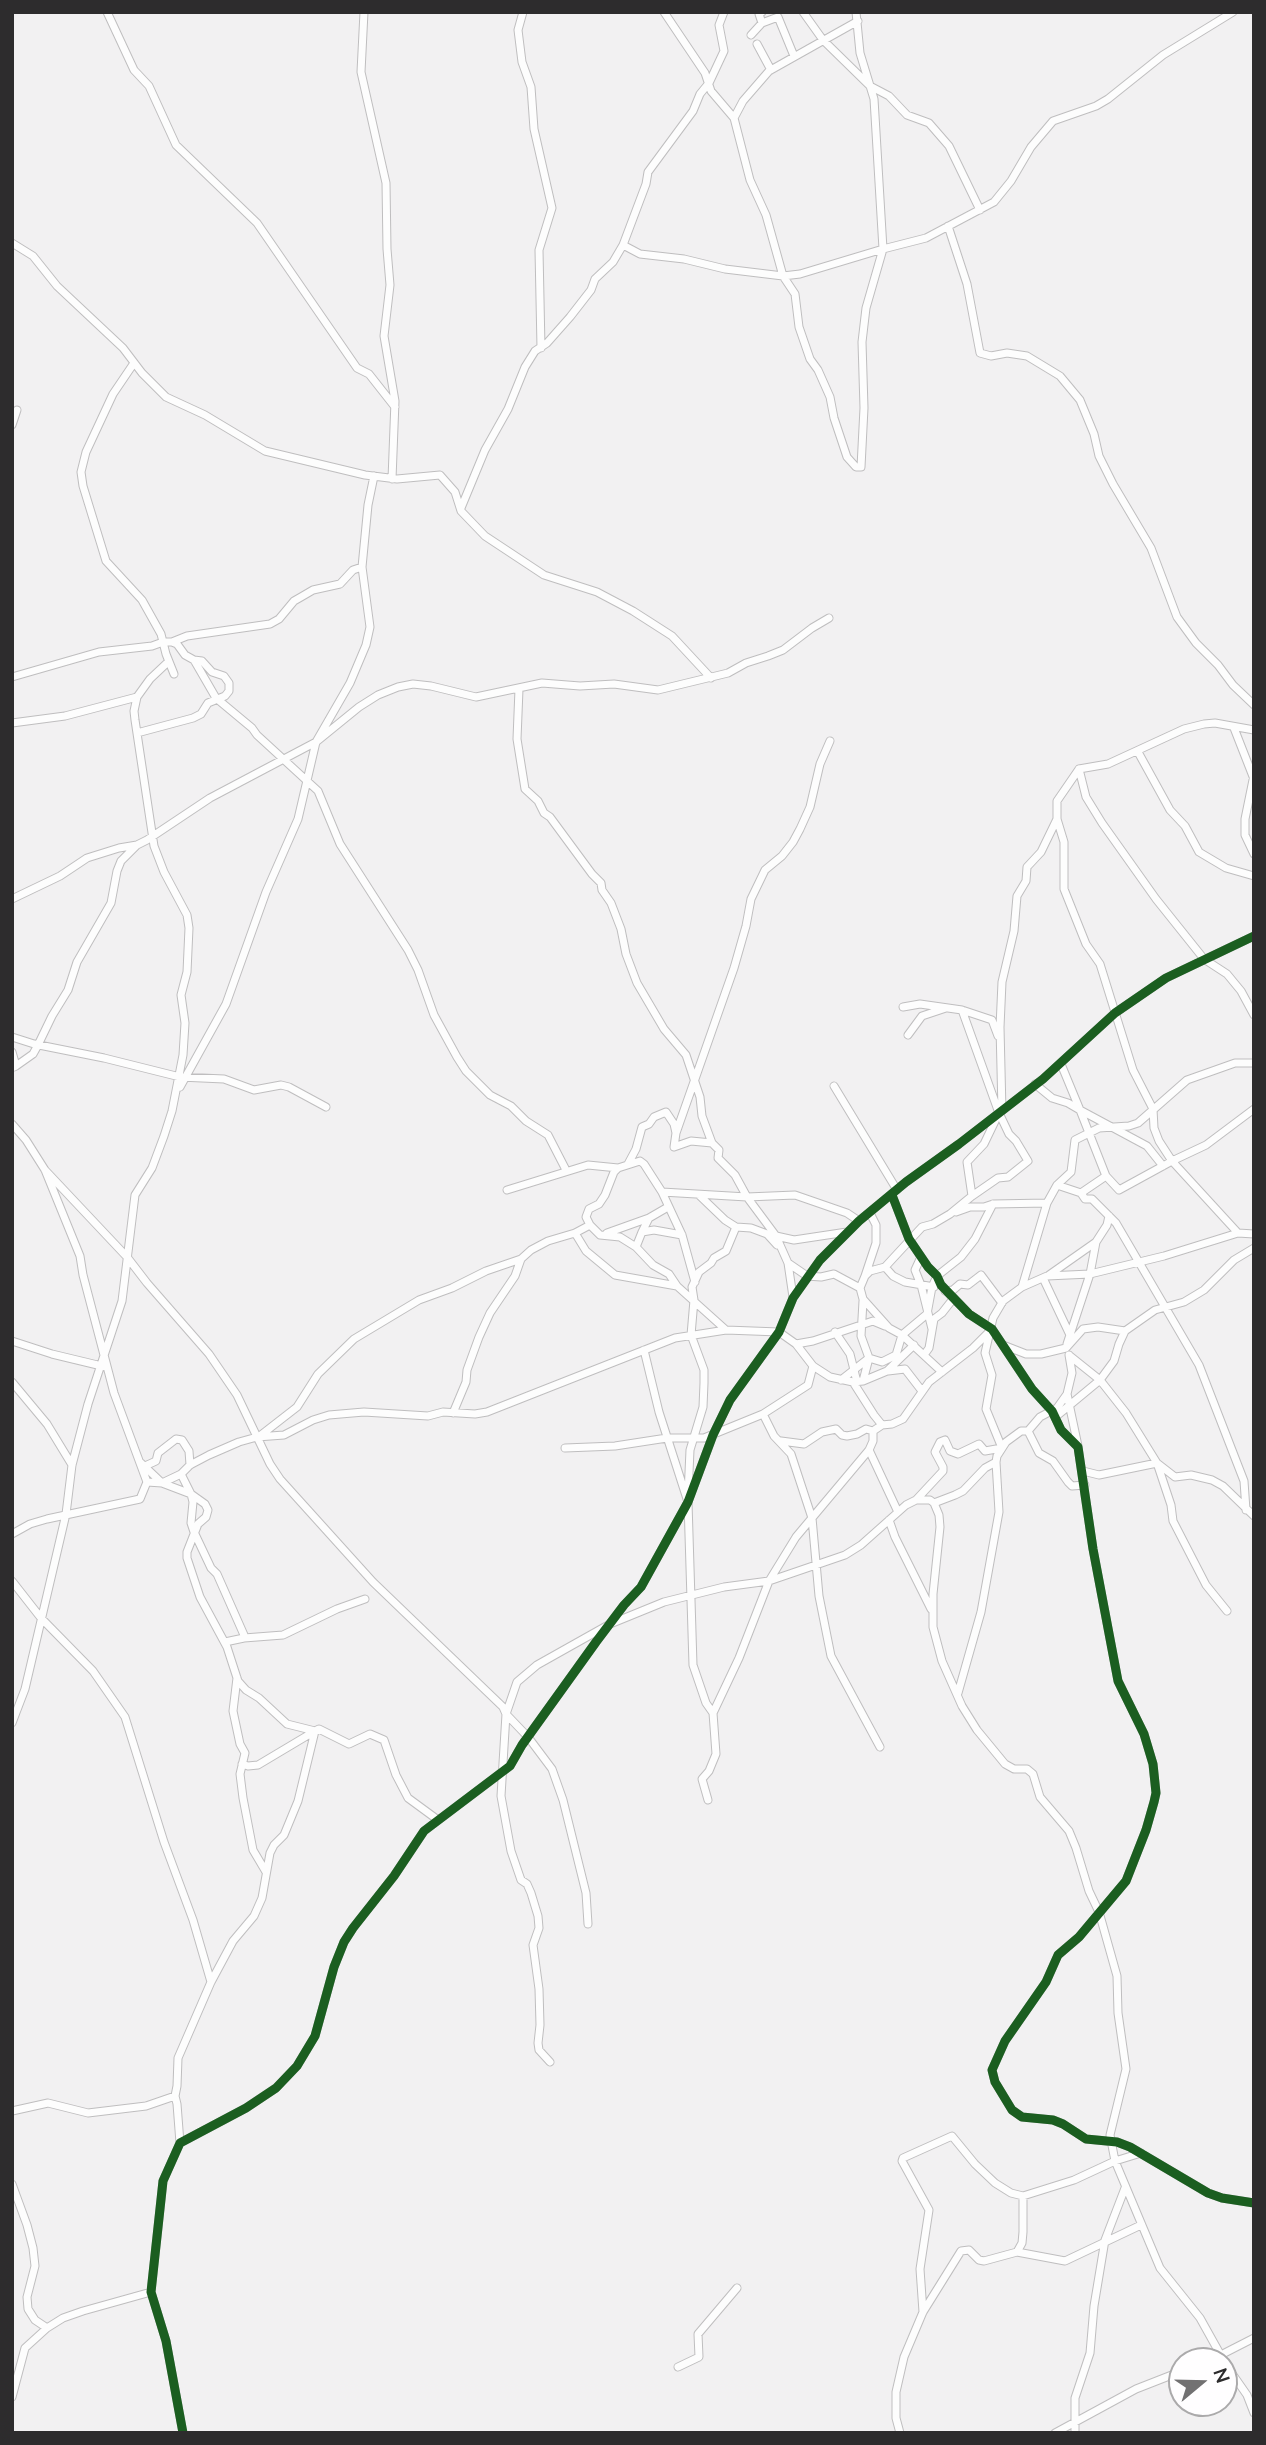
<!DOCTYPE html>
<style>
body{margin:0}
#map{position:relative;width:1266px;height:2445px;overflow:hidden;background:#f2f1f2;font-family:"Nunito Sans",sans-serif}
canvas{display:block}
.frame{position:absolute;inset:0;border:14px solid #2d2c2d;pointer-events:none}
.north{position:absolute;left:1168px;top:2347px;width:70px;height:70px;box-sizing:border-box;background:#fffeff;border:2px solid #abaaab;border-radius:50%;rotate:71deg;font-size:19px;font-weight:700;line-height:28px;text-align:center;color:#2d2c2d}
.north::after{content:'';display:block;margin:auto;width:24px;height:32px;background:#727172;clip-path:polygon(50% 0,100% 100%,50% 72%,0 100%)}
</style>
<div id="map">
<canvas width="1266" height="2445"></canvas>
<div class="frame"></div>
<div class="north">N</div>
</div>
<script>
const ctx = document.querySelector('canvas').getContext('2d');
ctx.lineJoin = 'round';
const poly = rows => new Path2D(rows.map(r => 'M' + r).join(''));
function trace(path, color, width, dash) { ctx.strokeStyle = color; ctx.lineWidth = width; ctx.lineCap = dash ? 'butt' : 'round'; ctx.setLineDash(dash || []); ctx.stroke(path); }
const minor = poly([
 [107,12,134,70,149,86,176,145,257,223,357,368,369,374,395,407],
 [364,12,361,72,386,183,387,249,390,285,384,336,395,401,392,479],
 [523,12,518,30,522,62,531,87,534,129,552,208,539,250,541,348],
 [664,12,705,73,711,91,734,118,750,180,766,215,783,276,795,294,799,327,810,359,818,370,830,397,834,418,847,457,856,467,861,467,864,408,862,342,866,308,883,249,874,99,860,53,856,12],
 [762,12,759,14,762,23],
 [803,12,823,40,870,86,889,96,907,115,929,123,949,146,980,210],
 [751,35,762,23,778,17,794,56],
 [757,44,771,70],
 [734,118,743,101,769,71,858,21],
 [948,226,967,284,980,353,991,356,1007,353,1027,356,1060,376,1080,400,1094,434,1099,456,1113,484,1151,548,1177,617,1196,643,1218,665,1233,685,1254,705],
 [12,243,33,256,57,286,123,348,142,373,166,397,205,415,265,451,365,475,397,479,440,475,455,492,461,511,485,536,544,575,597,592,633,611,672,636,711,678],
 [623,245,640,254,684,259,725,269,783,276,800,274,883,249,926,238,994,202,1011,181,1031,147,1053,121,1096,106,1108,99,1163,55,1233,12],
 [134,363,113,394,86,452,81,472,83,486,106,561,142,600,161,634,166,654,174,674],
 [12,425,17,410],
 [461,508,485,450,508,409,525,367,535,351,547,343,570,317,591,290,595,279,613,262,623,245,646,184,648,172,693,111,700,94,709,83,724,51,719,25,724,12],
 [362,567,368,505,374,476],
 [172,642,187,636,270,624,279,619,294,601,301,597,313,590,340,584,353,570,362,567,370,627,366,645,350,683,316,742,298,819,266,892,226,1004,180,1087],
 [12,677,99,652,152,646,163,642,172,642,177,644,185,655,194,660,216,698,252,728,257,735,318,791,340,844,408,950,418,970,434,1015,457,1057,466,1071,490,1095,511,1106,526,1121,548,1135,566,1170],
 [519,689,517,739,525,789,538,801,544,813,550,817,592,874,601,883,602,890,611,903,621,929,626,954,637,983,664,1029,686,1055,700,1097,702,1116,712,1143],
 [12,723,65,716,137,697,150,679,168,662],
 [1234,728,1254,779],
 [137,733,193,718,201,714,208,703,225,696,229,691,229,683,224,676,212,672,202,661,194,660],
 [1138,752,1170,810,1185,826,1199,852,1226,868,1254,876],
 [1079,769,1057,801,1057,819,1064,842,1064,889,1086,944,1100,964,1133,1070,1153,1109,1154,1128,1159,1141,1172,1161,1238,1233],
 [1079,769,1086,797,1102,823,1156,899,1204,959,1227,974,1241,991,1254,1015],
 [1079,769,1108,764,1184,729,1204,724,1215,723,1254,730],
 [1254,775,1245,819,1245,835,1254,854],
 [12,899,60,876,87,858,119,848,137,845,147,840,210,798,316,742,359,707,378,695,398,687,413,684,431,686,476,697,542,683,580,686,614,684,658,690,728,673,746,663,768,656,783,650,812,628,829,618],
 [903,1007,920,1004,962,1010,992,1020,998,1036],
 [908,1035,922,1016,946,1008],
 [12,1037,34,1044,104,1058,180,1077,224,1079,254,1090,281,1085,289,1087,326,1107],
 [12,1052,16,1066,14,1067],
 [1061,1064,1080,1110,1147,1146,1163,1166],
 [16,1066,33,1054,38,1045,52,1016,68,990,77,962,111,903,117,871,121,861,136,846],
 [1035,1084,1052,1098,1068,1103,1080,1110,1106,1176,1119,1190,1172,1161,1206,1145,1254,1109],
 [834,1086,897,1190],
 [1002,1111,1000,1027,1002,982,1014,931,1017,896,1026,881,1027,867,1041,852,1057,819],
 [12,1124,26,1140,45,1170,80,1256,83,1275,114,1393,147,1482,140,1499,47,1519,30,1524,12,1534],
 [676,1133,734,968,746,926,751,899,765,870,782,856,793,842,800,829,810,807,820,764,830,741],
 [628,1164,636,1149,642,1127,649,1124,654,1117,666,1112,674,1124,676,1133,674,1147,691,1141,712,1143,719,1150,718,1158,735,1175,747,1197,776,1236,788,1263,793,1297],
 [45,1170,127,1257,147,1283,209,1354,237,1395,270,1464,280,1479,373,1582,503,1707,506,1714,528,1737,552,1769,563,1800,586,1893,588,1924],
 [1057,1185,1081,1193,1106,1176],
 [507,1190,588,1165,618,1168],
 [662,1192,747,1197,795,1195,847,1213,859,1221],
 [1081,1193,1085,1199,1092,1199,1116,1223,1199,1365,1244,1481,1246,1510],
 [699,1195,725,1220,736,1227,751,1228,767,1234,777,1245],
 [892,1195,909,1239,928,1267,937,1276,941,1285,969,1314,992,1329,1032,1389,1052,1411,1061,1430,1078,1447,1093,1549,1118,1681,1144,1734,1153,1764,1156,1793,1154,1802,1146,1830,1126,1881,1079,1937,1058,1955,1046,1982,1005,2041,992,2070,995,2082,1012,2110,1022,2117,1053,2120,1063,2124,1086,2139,1117,2142,1130,2147,1208,2193,1222,2198,1254,2203],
 [972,1196,967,1162,984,1144,997,1117],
 [956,1212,970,1207,984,1207,993,1204,1047,1203,1057,1185,1071,1172,1075,1140,1099,1128,1129,1126,1138,1123,1187,1080,1235,1063,1254,1063],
 [590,1225,600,1235,620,1237,636,1247,653,1265,669,1274,677,1286],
 [642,1232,649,1218,668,1207],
 [575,1233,586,1251,615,1275,677,1286,726,1330],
 [607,1233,649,1218],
 [776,1236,794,1240,847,1232],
 [636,1247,642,1232,654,1230,682,1235],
 [921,1257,915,1270,921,1285,932,1329],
 [788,1263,807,1276,821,1277,834,1274,860,1288,863,1299,889,1328,902,1335,942,1372],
 [885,1267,893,1276,905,1282,934,1287],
 [1049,1275,1096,1242,1107,1225,1109,1216],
 [865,1276,876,1243,876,1225,870,1213],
 [1043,1278,1070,1335],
 [1022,1287,1047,1203],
 [860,1288,865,1276,870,1271,885,1267,922,1227,933,1224,950,1214,972,1196,998,1178,1008,1177,1028,1161,1016,1141,1009,1134,999,1113,962,1010],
 [945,1291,953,1290,960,1284,968,1285,981,1275,1002,1303],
 [835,1332,850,1354,857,1382],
 [12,1341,52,1354,106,1367],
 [796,1344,813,1341,873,1321,885,1326],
 [1067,1344,1090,1274,1096,1242],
 [1003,1345,1026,1354,1041,1354,1066,1348,1083,1329,1098,1327,1125,1331,1155,1310,1184,1302,1204,1290,1234,1260,1254,1248],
 [644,1350,659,1412,688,1502,693,1665,706,1703,713,1713],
 [924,1355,929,1348,934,1319,942,1313,953,1299],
 [1069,1355,1072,1373,1067,1394,1078,1446],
 [1070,1356,1100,1380,1126,1413,1157,1463,1175,1477,1191,1475,1212,1480,1223,1486,1254,1516],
 [813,1366,808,1385,763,1414,774,1436,791,1454,812,1518,819,1596,831,1656,880,1747],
 [888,1371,905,1369,922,1391],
 [841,1380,869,1358,882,1362,896,1355,902,1335,927,1314,932,1287,937,1276,961,1257,975,1239,993,1204],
 [863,1381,869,1358,861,1336,863,1301],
 [12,1382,47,1424,72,1465],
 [1053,1411,1059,1414,1100,1380,1114,1361,1119,1344,1125,1331],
 [453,1413,466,1382,467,1370,479,1337,490,1313,515,1276,521,1259,531,1250,548,1241,575,1233,590,1225,586,1217,589,1209,599,1204,605,1195,614,1172,618,1168,640,1161,644,1164,662,1192,682,1235,695,1282],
 [882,1425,892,1424,903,1419,929,1382,973,1348,989,1332],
 [1028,1431,1039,1453,1053,1461,1068,1482,1072,1486,1085,1485],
 [261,1435,297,1407,318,1374,354,1339,419,1300,452,1288,486,1271,521,1259],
 [781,1441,804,1444,822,1432,836,1429,842,1435,847,1436,857,1434,866,1429,873,1431],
 [565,1448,615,1446,667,1438,704,1438,763,1414],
 [1002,1448,986,1409,992,1375,985,1353,993,1318,1003,1301,1022,1287,1047,1276,1090,1274,1164,1256,1238,1233,1254,1234],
 [869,1450,898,1512],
 [141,1463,162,1483,191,1494,193,1502,191,1523,194,1532,211,1568,217,1574,244,1635,244,1638,225,1642],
 [145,1466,156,1461,158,1453,176,1439,182,1440,189,1451,190,1465],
 [1083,1471,1099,1475,1157,1463,1171,1505,1173,1521,1206,1585,1227,1611],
 [181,1474,191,1494,205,1504,208,1510,206,1517,198,1524,187,1552,187,1558,200,1597,227,1647,238,1681,246,1690,259,1698,287,1724,315,1731,319,1729,349,1744,370,1734,384,1740,396,1775,408,1798,438,1820],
 [147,1482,162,1483,181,1474,190,1465,209,1455,239,1442,257,1437,284,1435,313,1420,329,1415,364,1412,428,1416,443,1412,475,1414,487,1412,675,1338,726,1330,779,1332,796,1344,813,1366,830,1377,853,1382,863,1381,887,1371,914,1345],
 [688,1495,690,1450,703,1407,704,1383,704,1370,691,1335,694,1300,692,1287,699,1272,711,1263,714,1258,726,1251,736,1227],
 [916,1500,943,1471,943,1467,935,1452,940,1442,945,1440,950,1451,958,1454,979,1444,985,1451,1002,1448],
 [934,1503,939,1515,940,1527,933,1594,933,1627,942,1661,962,1706,977,1730,1005,1764,1014,1769,1027,1769,1033,1774,1040,1797,1069,1831,1076,1848,1089,1891,1099,1912,1117,1976,1118,2013,1126,2069,1110,2135,1115,2161,1160,2268,1200,2318,1224,2361],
 [889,1520,895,1537,931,1609],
 [12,1581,41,1618,93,1671,125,1717,164,1842,193,1920,211,1982],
 [244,1638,283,1635,337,1609,365,1599],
 [237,1678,233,1711,240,1744,245,1753,240,1774,243,1798,253,1850,266,1872],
 [958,1693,981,1612,999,1512,996,1462,997,1456,1006,1442,1021,1431,1028,1431,1040,1417,1057,1408,1067,1394],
 [12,1723,25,1689,66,1514,72,1465,88,1404,122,1301,135,1195,152,1168,164,1136,172,1111,183,1055,185,1023,181,995,187,972,189,928,187,915,164,872,154,846,135,720,134,711,137,697],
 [242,1764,248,1766,258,1765,315,1731],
 [708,1800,702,1779,709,1771,716,1754,713,1713,739,1658,769,1581,796,1537,869,1450,873,1441,873,1431,882,1425,874,1415,853,1382],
 [550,2062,539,2050,538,2043,540,2025,539,1989,533,1945,539,1928,538,1916,531,1893,527,1884,521,1880,511,1851,501,1796,506,1714,517,1682,537,1665,610,1624,664,1602,724,1587,769,1581,845,1555,861,1545,906,1505,916,1500,930,1500,934,1503,955,1495,963,1491,985,1468,996,1462],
 [12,2111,48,2103,88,2113,146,2106,175,2096],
 [180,2143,177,2104,175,2096,177,2086,178,2058,211,1982,233,1941,254,1916,262,1898,270,1853,274,1845,284,1835,298,1801,315,1731],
 [12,2184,27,2225,33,2248,35,2266,27,2297,28,2309,35,2320,47,2328],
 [1017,2252,1022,2243,1023,2232,1023,2196],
 [923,2312,920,2269,929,2210,902,2161,903,2158,952,2136,975,2164,995,2183,1011,2193,1023,2196,1074,2180,1115,2161,1141,2153],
 [1209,2361,1254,2338],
 [1224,2362,1247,2395,1254,2413],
 [678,2367,699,2357,698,2334,737,2288],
 [12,2397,25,2348,47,2328,63,2318,83,2311,151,2292],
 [183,2433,166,2341,151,2292,163,2181,180,2143,246,2108,276,2088,297,2066,315,2036,334,1967,344,1942,353,1928,394,1876,424,1831,510,1766,522,1745,596,1642,624,1605,641,1587,688,1502,713,1435,730,1400,779,1332,793,1298,820,1260,859,1221,906,1182,959,1144,1043,1079,1115,1013,1166,978,1254,936],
 [900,2433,896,2418,896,2392,904,2357,923,2312,961,2251,969,2250,979,2260,984,2261,1017,2252,1065,2261,1141,2225],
 [1055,2433,1136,2389,1182,2371],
 [1075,2433,1075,2398,1090,2353,1094,2306,1105,2240,1125,2188]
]);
trace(minor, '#bfbebf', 9);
trace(minor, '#fdfdfd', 7);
trace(poly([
 [892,1195,909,1239,928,1267,937,1276,941,1285,969,1314,992,1329,1032,1389,1052,1411,1061,1430,1078,1447,1093,1549,1118,1681,1144,1734,1153,1764,1156,1793,1154,1802,1146,1830,1126,1881,1079,1937,1058,1955,1046,1982,1005,2041,992,2070,995,2082,1012,2110,1022,2117,1053,2120,1063,2124,1086,2139,1117,2142,1130,2147,1208,2193,1222,2198,1254,2203],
 [183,2433,166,2341,151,2292,163,2181,180,2143,246,2108,276,2088,297,2066,315,2036,334,1967,344,1942,353,1928,394,1876,424,1831,510,1766,522,1745,596,1642,624,1605,641,1587,688,1502,713,1435,730,1400,779,1332,793,1298,820,1260,859,1221,906,1182,959,1144,1043,1079,1115,1013,1166,978,1254,936]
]), '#1b5e20', 9);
</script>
